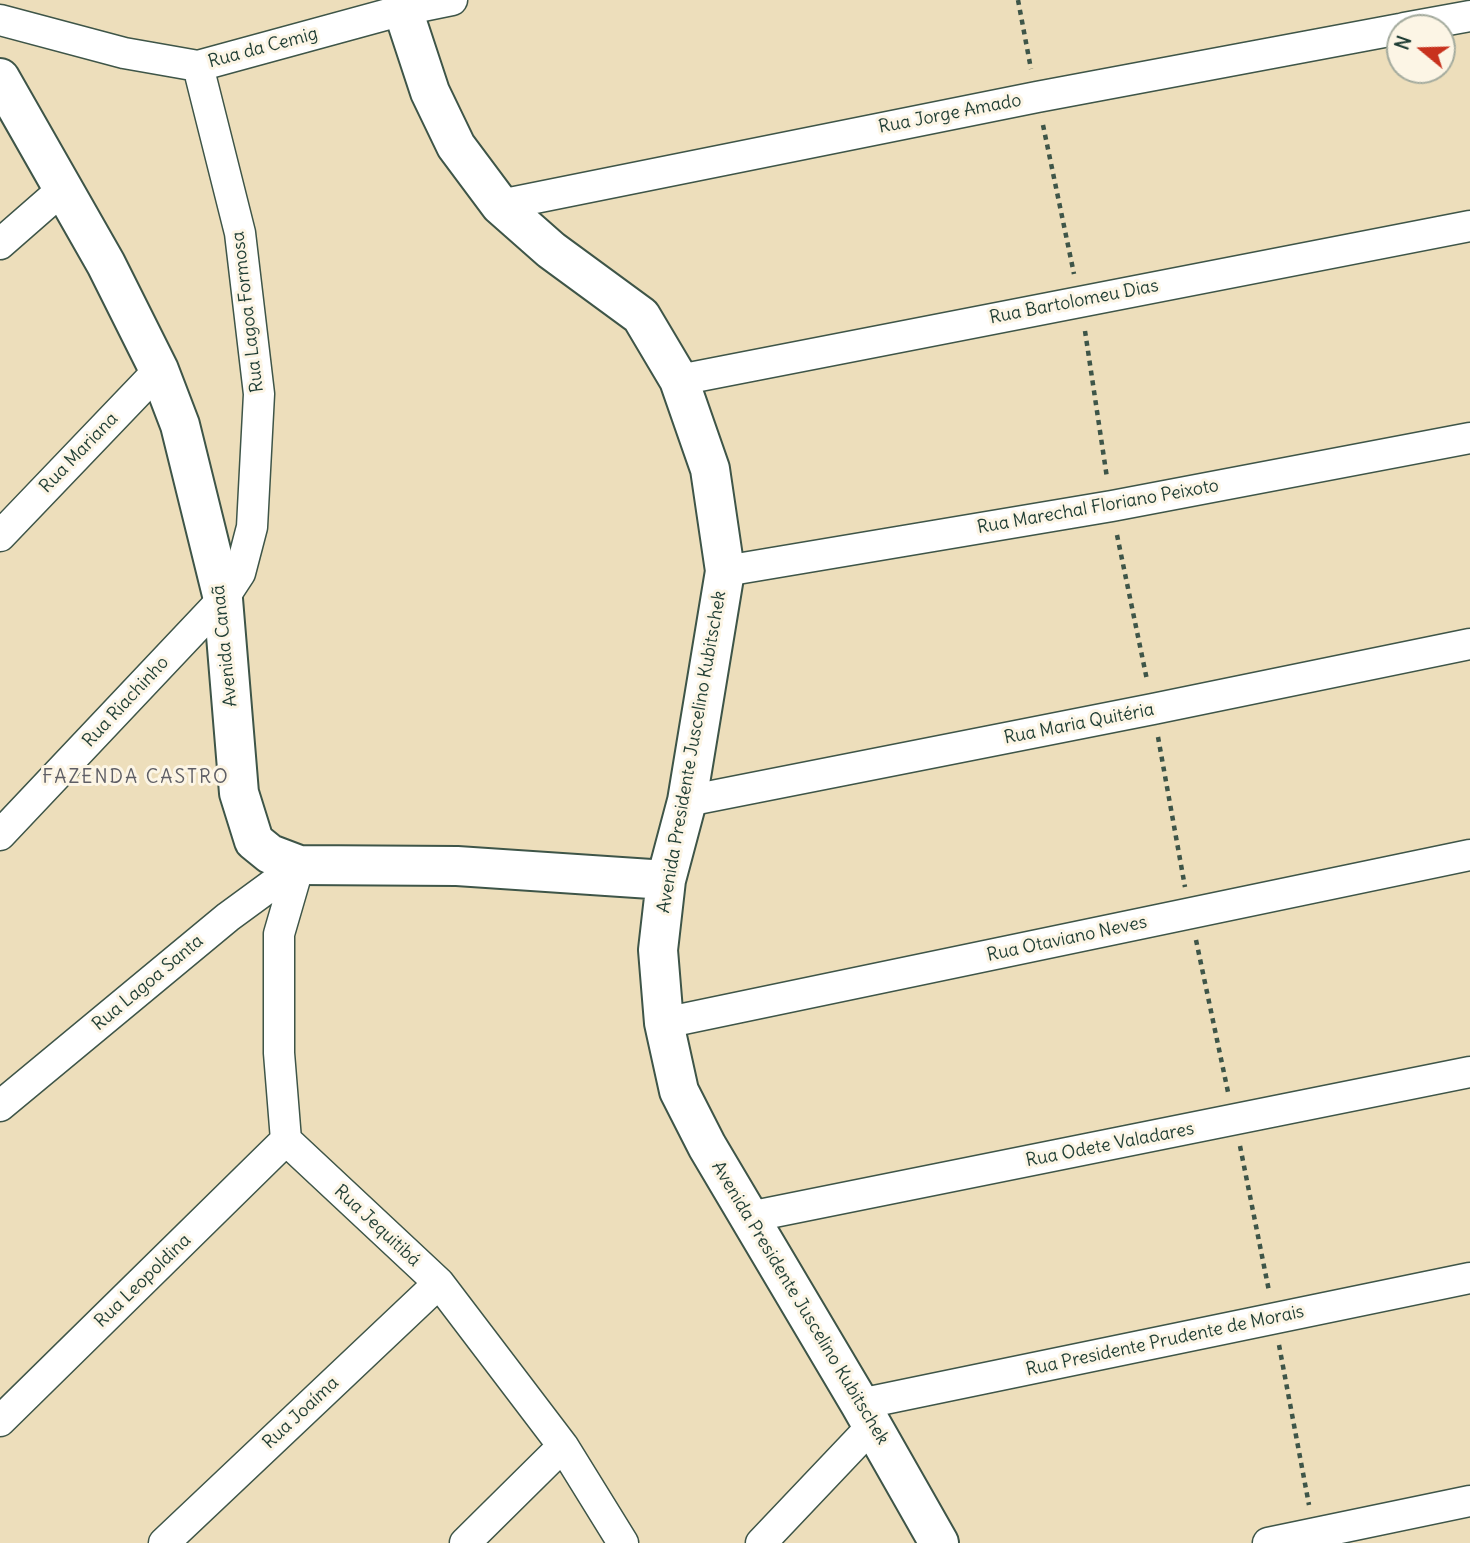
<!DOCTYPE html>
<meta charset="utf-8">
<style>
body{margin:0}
#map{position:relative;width:1470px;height:1543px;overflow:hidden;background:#eddebb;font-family:Delius,sans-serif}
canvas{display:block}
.north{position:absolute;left:1386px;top:14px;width:70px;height:70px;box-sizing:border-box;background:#fcf5e5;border:2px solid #a4ab9e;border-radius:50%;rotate:289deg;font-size:19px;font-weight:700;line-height:28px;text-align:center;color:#1f3d34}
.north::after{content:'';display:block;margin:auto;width:24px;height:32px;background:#c8321e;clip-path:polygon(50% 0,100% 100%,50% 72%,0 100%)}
</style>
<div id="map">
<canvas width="1470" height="1543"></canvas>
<div class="north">N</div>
</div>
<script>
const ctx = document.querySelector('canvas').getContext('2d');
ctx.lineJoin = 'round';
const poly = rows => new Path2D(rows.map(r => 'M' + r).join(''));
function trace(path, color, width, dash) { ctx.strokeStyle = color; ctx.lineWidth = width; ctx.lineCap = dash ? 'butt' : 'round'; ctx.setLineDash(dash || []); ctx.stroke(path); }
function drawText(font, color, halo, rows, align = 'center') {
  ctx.font = font + ' Delius,sans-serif'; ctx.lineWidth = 6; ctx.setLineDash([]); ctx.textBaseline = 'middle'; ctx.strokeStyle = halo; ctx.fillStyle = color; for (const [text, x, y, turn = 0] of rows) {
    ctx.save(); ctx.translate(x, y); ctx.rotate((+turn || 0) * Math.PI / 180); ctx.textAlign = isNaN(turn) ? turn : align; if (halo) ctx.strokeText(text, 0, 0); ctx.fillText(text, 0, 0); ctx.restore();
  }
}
const street = poly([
 [0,20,124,53,198,66,403,10,452,0],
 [1404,28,1470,16],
 [500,205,1037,97,1400,29],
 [0,244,64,188],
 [679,380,1470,226],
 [0,536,159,370],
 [725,571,1112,506,1470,438],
 [687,801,1153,709,1470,644],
 [0,835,223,599,240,573,252,527,259,394,240,233,198,66],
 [299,865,279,934,279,1053,286,1140,439,1283,563,1446,623,1543],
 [664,1023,1470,855],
 [0,1106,228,917,299,865],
 [749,1217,1470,1072],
 [860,1404,1470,1278],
 [0,1421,286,1140],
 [164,1543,439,1283],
 [465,1543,563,1446],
 [761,1543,873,1425],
 [1268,1543,1470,1501]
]);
const secondary = poly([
 [404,0,403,10,430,92,456,146,500,205,551,250,641,316,679,380,710,469,725,571,687,801,666,880,658,950,664,1023,679,1091,707,1146,860,1404,939,1543],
 [0,78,106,264,159,370,180,425,223,599,239,793,254,841,270,854,299,865,457,866,666,880]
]);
trace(street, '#3e5548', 33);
trace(secondary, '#3e5548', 42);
trace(poly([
 [1018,0,1031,69],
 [1043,125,1074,274],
 [1085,331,1107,478],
 [1117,535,1147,680],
 [1158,737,1185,887],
 [1196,940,1228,1092],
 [1240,1146,1269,1291],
 [1279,1345,1309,1505]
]), '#3e5548', 4.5, [5, 5]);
trace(street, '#fff', 30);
trace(secondary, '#fff', 38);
drawText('18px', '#1f3d34', '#fcf5e5', [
 ["Rua da Cemig",263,48,-15],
 ["Rua Jorge Amado",950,114,-11],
 ["Rua Bartolomeu Dias",1074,302,-11],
 ["Rua Lagoa Formosa",248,312,-97],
 ["Rua Mariana",79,453,-46],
 ["Rua Marechal Floriano Peixoto",1098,507,-10],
 ["Avenida Canaã",225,646,-96],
 ["Rua Riachinho",126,702,-47],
 ["Rua Maria Quitéria",1079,724,-11],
 ["Avenida Presidente Juscelino Kubitschek",692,752,-80],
 ["Rua Otaviano Neves",1067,939,-12],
 ["Rua Lagoa Santa",148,983,-40],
 ["Rua Odete Valadares",1110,1145,-11],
 ["Rua Jequitibá",377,1226,43],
 ["Rua Leopoldina",143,1281,-44],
 ["Avenida Presidente Juscelino Kubitschek",800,1303,59],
 ["Rua Presidente Prudente de Morais",1165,1341,-12],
 ["Rua Joaíma",301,1413,-43]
]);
ctx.letterSpacing = '2px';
drawText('19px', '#5e5e65', '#fcf5e5', [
 ["FAZENDA CASTRO",136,778]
]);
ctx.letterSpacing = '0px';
</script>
